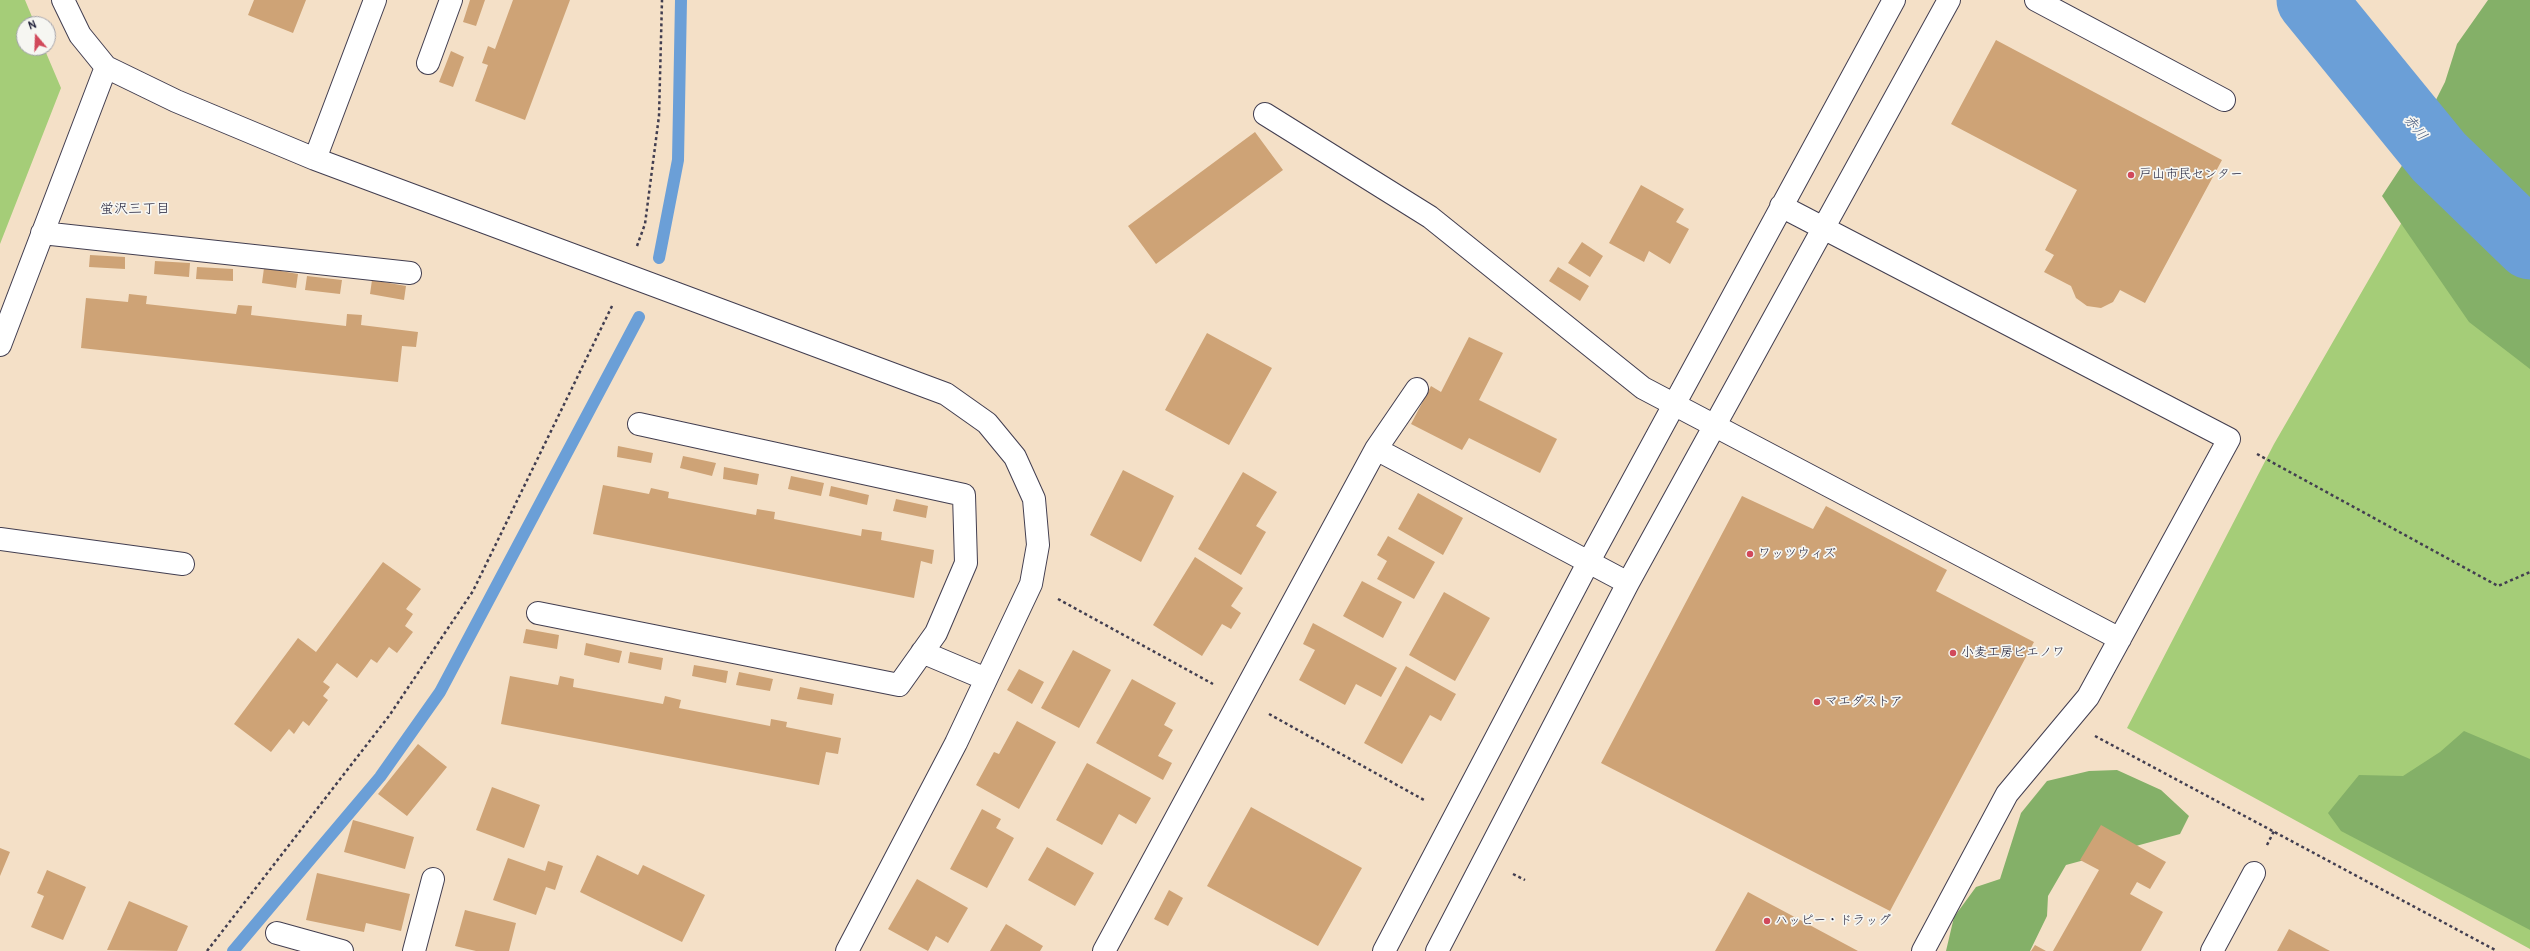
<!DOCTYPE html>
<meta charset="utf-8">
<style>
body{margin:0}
#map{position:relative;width:2530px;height:951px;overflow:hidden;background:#f4e0c7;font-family:Pangolin,sans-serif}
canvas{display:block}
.north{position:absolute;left:16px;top:16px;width:40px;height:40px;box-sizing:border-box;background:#f6f6f2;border:1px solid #a1a1a9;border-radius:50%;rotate:341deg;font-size:11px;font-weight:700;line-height:16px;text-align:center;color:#22223b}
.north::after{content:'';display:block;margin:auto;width:14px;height:18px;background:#d1495b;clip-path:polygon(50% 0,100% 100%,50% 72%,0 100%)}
</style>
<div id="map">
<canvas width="2530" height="951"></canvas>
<div class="north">N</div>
</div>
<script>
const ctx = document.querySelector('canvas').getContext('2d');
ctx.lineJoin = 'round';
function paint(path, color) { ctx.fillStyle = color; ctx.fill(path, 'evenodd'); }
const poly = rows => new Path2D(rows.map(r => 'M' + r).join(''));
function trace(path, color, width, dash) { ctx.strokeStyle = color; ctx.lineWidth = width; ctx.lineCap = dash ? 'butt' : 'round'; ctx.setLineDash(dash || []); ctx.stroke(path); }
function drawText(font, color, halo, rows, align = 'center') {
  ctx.font = font + ' Pangolin,"Klee One",sans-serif'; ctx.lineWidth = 3.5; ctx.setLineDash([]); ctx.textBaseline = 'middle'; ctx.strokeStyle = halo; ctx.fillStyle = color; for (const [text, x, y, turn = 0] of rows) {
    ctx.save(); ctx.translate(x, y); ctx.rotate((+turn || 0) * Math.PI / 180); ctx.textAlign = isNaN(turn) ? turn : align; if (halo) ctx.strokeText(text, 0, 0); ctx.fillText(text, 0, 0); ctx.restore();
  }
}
paint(poly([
 [0,0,25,0,35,24,24,24,24,48,44,48,61,88,0,244],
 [2530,0,2530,949,2127,728,2274,444]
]), '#a5cd78');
paint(poly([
 [2488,0,2530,0,2530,369,2469,322,2382,196,2405,161,2445,82,2457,44],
 [2464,731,2530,759,2530,930,2341,831,2328,813,2359,775,2403,776,2440,752],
 [2117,770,2161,790,2189,816,2180,834,2066,865,2048,896,2047,916,2030,951,1946,951,1954,917,1976,887,2000,879,2021,813,2047,781,2089,771]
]), '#84b068');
trace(poly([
 [659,258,678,160,681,0],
 [233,951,380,777,440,692,639,317]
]), '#6b9fd7', 12);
trace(poly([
 [2311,0,2439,157,2530,245]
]), '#6b9fd7', 69);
paint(poly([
 [254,0,306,0,293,33,248,15],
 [470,0,485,0,476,26,463,22],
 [513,0,570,0,525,120,475,101,488,65,482,63,488,46,495,49],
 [1996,40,2222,160,2145,303,2120,290,2113,302,2101,308,2087,306,2076,298,2071,286,2044,272,2054,255,2045,250,2077,190,1951,124],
 [451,51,464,57,453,87,439,82],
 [1255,132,1283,170,1156,264,1128,226],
 [1641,185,1684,209,1676,222,1689,229,1670,264,1649,251,1644,262,1609,243],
 [1582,242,1603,256,1590,277,1568,263],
 [90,255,125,257,125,269,89,267],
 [155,261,190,263,189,277,154,274],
 [197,267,233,269,233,281,196,279],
 [1558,267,1589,286,1580,301,1549,281],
 [264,268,298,274,296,288,262,283],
 [307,276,342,280,340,294,305,290],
 [372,280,406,286,404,300,370,294],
 [129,294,147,296,146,304,236,314,238,305,252,306,251,315,346,326,347,314,362,315,361,325,418,332,416,347,402,346,398,382,81,348,86,298,128,302],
 [1207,333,1272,368,1229,445,1165,410],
 [1469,337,1503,353,1479,400,1557,439,1540,473,1469,438,1462,450,1411,424,1431,386,1441,392],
 [618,446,653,453,651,463,617,457],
 [683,456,716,463,712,476,680,468],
 [724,467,759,474,757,485,723,479],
 [1123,470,1174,496,1141,562,1090,535],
 [1243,472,1277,492,1256,526,1266,532,1241,575,1198,549],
 [791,476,824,483,821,496,788,489],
 [603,485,649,494,651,488,669,492,668,498,756,515,757,509,775,512,774,519,861,536,862,529,882,532,881,540,934,550,932,564,921,561,914,598,593,534],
 [831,486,869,495,867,505,829,496],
 [1418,493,1463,518,1443,555,1398,529],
 [1742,496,1813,529,1826,506,1947,570,1936,591,2034,642,1890,911,1601,763],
 [896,499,928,506,926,518,893,511],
 [1388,536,1435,562,1414,599,1377,579,1387,561,1377,555],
 [1195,557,1243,588,1231,606,1241,613,1231,629,1222,624,1202,656,1153,625],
 [383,562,421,589,406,609,413,614,405,626,413,632,397,653,389,647,377,663,371,659,357,678,337,663,323,682,330,687,323,696,328,700,309,726,303,721,294,734,289,729,271,752,234,724,298,638,316,652],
 [1362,581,1402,602,1383,638,1343,616],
 [1444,592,1490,618,1455,681,1409,655],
 [1313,623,1397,668,1381,697,1356,684,1345,705,1299,680,1315,650,1303,644],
 [526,629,559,635,557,649,523,643],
 [586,643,622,651,619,663,584,655],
 [1073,650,1111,670,1079,728,1041,708],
 [630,652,663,658,661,670,628,663],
 [694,665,728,671,726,683,692,676],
 [1406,666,1456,694,1441,721,1430,715,1402,764,1364,743],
 [1019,669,1044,682,1032,704,1007,690],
 [739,672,773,679,770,691,736,685],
 [510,676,558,685,560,676,574,679,573,687,663,704,665,696,681,700,679,708,770,726,771,719,787,722,786,727,841,738,838,754,826,752,819,785,501,724],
 [1132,679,1176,703,1164,725,1173,730,1158,756,1172,763,1163,780,1096,743],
 [800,687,834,694,832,705,797,699],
 [1017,721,1056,742,1019,809,976,785,994,752,999,754],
 [418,744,447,767,407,816,378,794],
 [1087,763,1151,798,1136,824,1119,814,1102,845,1056,820],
 [492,787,540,805,524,848,476,830],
 [1251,807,1362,868,1318,946,1207,886],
 [982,809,1001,819,996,828,1014,838,987,888,950,869],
 [353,820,414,837,405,869,344,852],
 [2101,825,2166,862,2150,889,2137,882,2130,894,2163,912,2141,951,2053,951,2099,870,2080,860],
 [1047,847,1094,873,1075,906,1028,880],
 [0,848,10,852,0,876],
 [597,855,638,875,643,865,705,895,682,942,580,892],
 [508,858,545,871,548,861,563,866,555,890,546,887,536,915,493,900],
 [47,870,86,887,63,940,31,927,44,896,37,893],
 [317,873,410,894,401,931,366,923,364,932,306,920],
 [917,879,968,908,948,943,936,936,928,951,888,929],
 [1169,890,1183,898,1168,926,1154,919],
 [1748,892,1858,951,1715,951],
 [129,901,188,926,177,951,107,950],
 [465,910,516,923,509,951,476,951,455,946],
 [1006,924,1043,946,1040,951,990,951],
 [2289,929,2330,951,2277,951],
 [2035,945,2046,951,2031,951]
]), '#cea376');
const minor = poly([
 [63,0,80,35,106,67,176,101,315,159,946,394,987,423,1015,457,1034,499,1038,545,1031,584,956,743,847,951],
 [2036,0,2224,100],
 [428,63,451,0],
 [1265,114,1430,217,1643,388,2120,639],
 [315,159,375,0],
 [1781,206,2229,439,2088,697,2007,794,1923,951],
 [42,233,410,273],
 [0,345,106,67],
 [1376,449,1628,583],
 [0,539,183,564],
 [538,613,899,685,936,633,966,563,964,495,639,424],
 [922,652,986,679],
 [277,933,342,951],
 [414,951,433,879],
 [1104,951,1376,449,1417,389],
 [1384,951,1588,563,1894,0],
 [1437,951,1628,583,1949,0],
 [2212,951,2254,873]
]);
trace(minor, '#423e50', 24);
trace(poly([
 [637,246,645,224,659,116,662,0],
 [2257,454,2498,586,2530,572],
 [1058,599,1213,684],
 [1269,714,1424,800],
 [2095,736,2497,951],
 [2267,845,2274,831],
 [1513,874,1525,880],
 [207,951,389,716,473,591,613,304]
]), '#423e50', 2.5, [3, 3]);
trace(minor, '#fff', 22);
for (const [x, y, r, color] of [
 [2131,175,4,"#d1495b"],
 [1750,554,4,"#d1495b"],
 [1953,653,4,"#d1495b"],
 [1817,702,4,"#d1495b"],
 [1767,921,4,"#d1495b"]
]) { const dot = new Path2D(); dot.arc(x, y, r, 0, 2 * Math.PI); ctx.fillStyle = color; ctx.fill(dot); trace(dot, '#f6f6f2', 1.5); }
drawText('13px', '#22223b', '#f6f6f2', [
 ["戸山市民センター",2139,175],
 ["ワッツウィズ",1758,554],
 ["小麦工房ビエノワ",1961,653],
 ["マエダストア",1825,702],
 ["ハッピー・ドラッグ",1775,921]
], 'left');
drawText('italic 14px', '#3f5479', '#f6f6f2', [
 ["赤川",2415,128,51]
]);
drawText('14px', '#22223b', '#f6f6f2', [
 ["蛍沢三丁目",135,209]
]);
</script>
